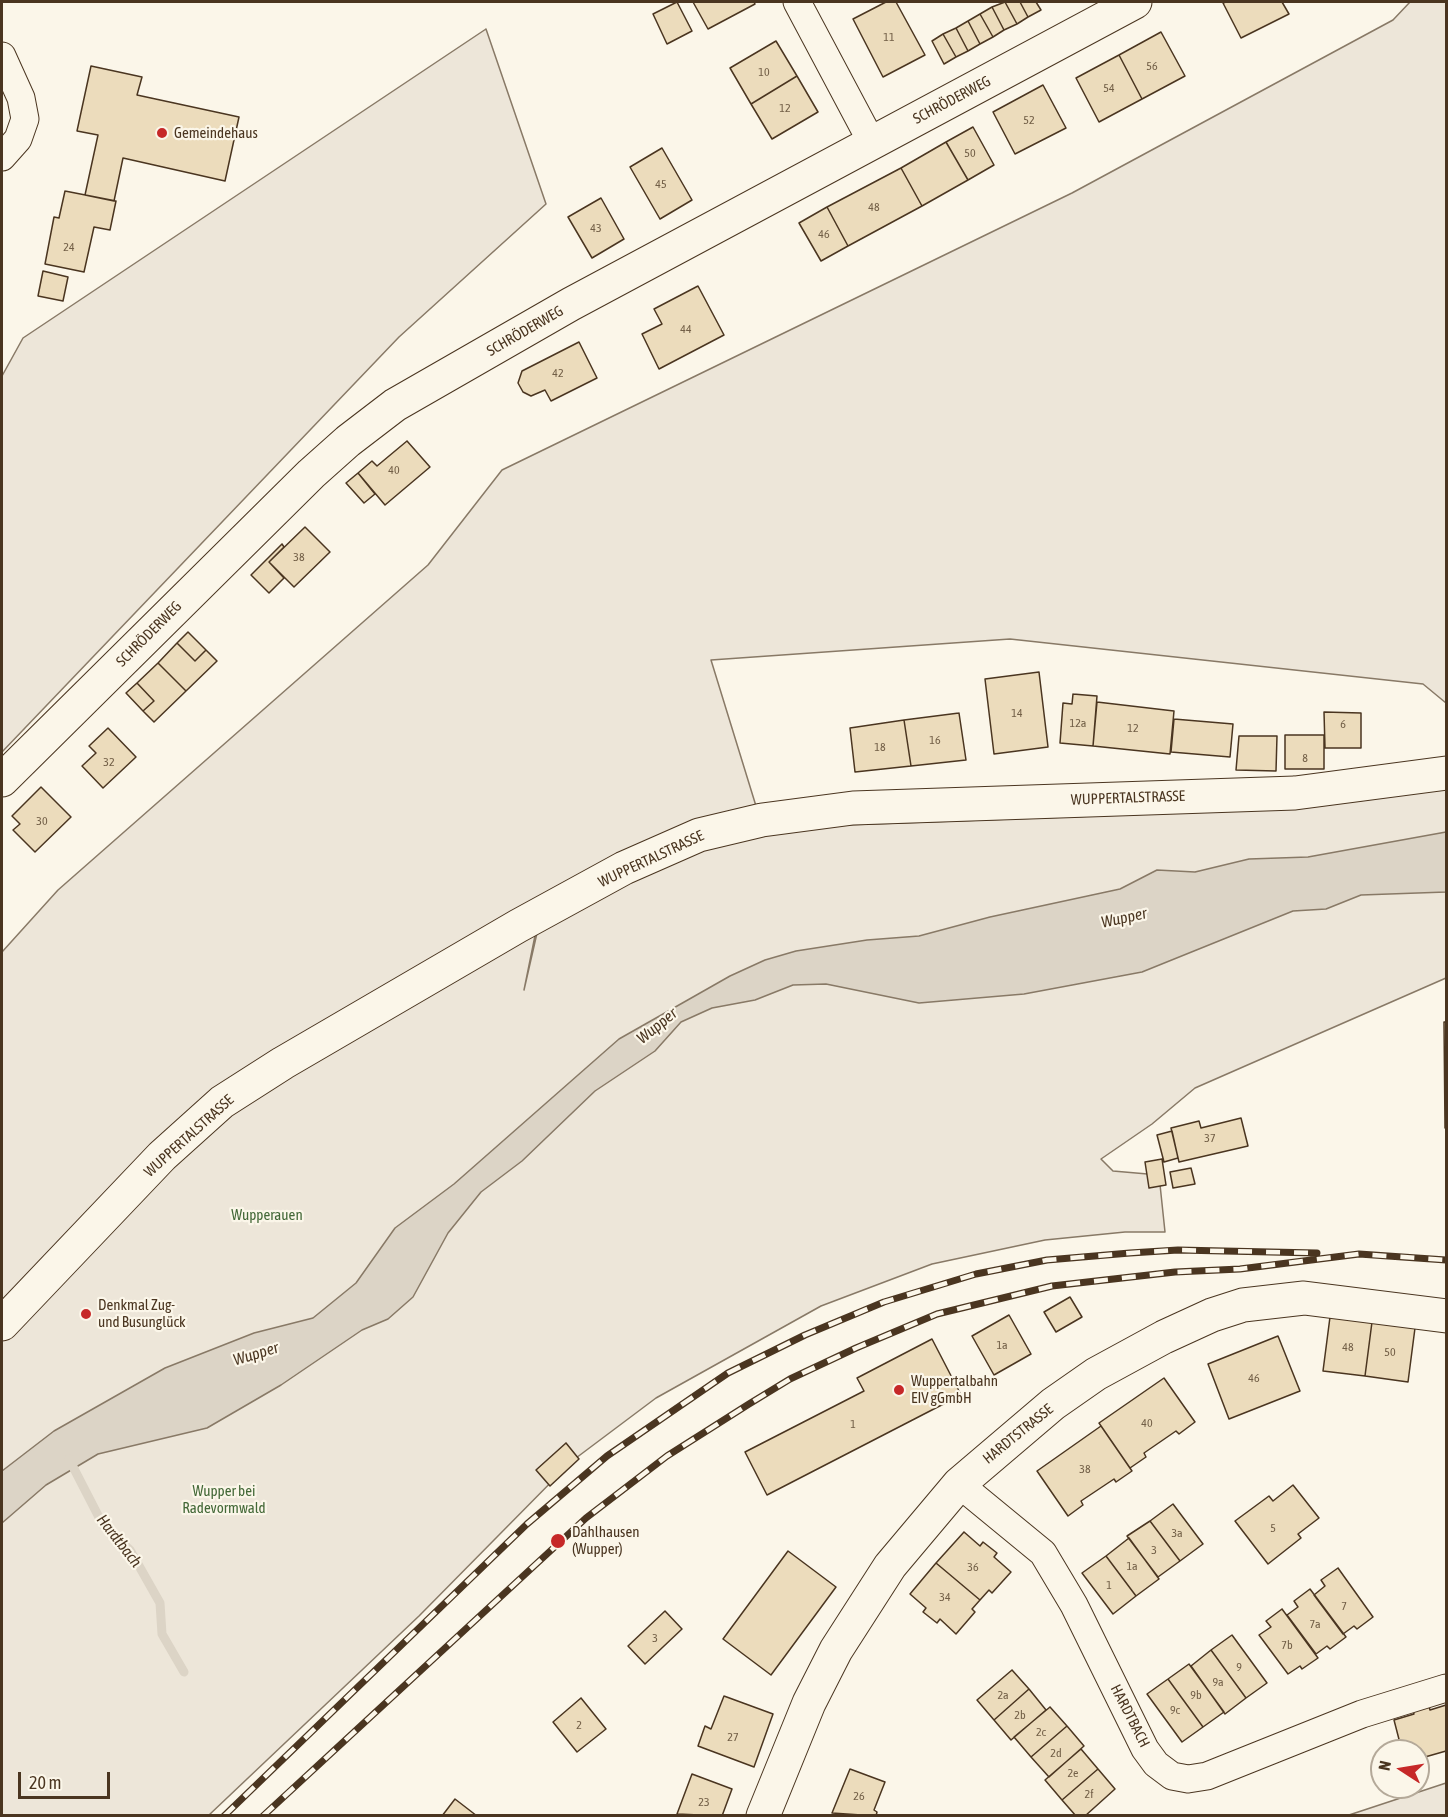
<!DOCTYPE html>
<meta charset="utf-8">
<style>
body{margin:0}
#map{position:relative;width:1448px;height:1817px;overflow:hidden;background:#fbf6e9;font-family:"Asap Condensed",sans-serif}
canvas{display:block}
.frame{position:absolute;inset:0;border:3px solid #4a3520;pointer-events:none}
.north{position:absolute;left:1370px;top:1739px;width:60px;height:60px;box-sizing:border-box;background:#fbf6e9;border:2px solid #b4a999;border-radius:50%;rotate:282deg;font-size:16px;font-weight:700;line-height:24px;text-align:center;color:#4a3520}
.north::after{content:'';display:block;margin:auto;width:21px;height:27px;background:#c62828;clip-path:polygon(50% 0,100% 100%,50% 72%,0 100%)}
.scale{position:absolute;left:18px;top:1772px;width:92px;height:27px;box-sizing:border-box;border:3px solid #4a3520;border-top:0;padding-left:8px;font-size:18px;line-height:21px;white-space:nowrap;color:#4a3520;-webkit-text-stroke:4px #fbf6e9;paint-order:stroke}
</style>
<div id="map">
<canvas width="1448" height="1817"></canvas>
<div class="frame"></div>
<div class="north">N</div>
<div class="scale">20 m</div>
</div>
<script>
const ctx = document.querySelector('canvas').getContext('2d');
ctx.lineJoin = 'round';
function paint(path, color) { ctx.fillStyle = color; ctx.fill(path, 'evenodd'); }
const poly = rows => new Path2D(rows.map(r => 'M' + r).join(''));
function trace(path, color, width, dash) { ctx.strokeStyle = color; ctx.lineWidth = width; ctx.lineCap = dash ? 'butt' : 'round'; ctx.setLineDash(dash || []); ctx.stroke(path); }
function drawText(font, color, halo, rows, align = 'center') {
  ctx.font = font + ' "Asap Condensed",sans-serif'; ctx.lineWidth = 4.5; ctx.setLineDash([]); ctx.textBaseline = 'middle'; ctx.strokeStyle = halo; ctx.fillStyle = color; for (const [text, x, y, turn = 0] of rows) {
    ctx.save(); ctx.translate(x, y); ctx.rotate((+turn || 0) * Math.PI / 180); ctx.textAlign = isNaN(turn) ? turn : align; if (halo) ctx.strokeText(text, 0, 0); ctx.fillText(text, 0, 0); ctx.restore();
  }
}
const green = poly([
 [1410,2,1446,2,1446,703,1423,684,1010,639,711,660,756,806,280,1056,2,1315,2,952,58,890,428,565,502,470,1072,193,1393,20,1410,2],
 [486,29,546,204,399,337,2,752,2,376,23,338,486,29],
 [1446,785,1446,978,1195,1088,1152,1124,1101,1159,1113,1171,1159,1175,1165,1232,1125,1232,1045,1240,932,1264,821,1306,656,1398,572,1461,419,1616,209,1815,2,1816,2,1338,225,1107,538,921,524,990,540,920,643,860,761,828,1260,810,1366,800,1446,785],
 [1446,1783,1446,1815,1349,1815,1446,1783]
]);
paint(green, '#ede6d9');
trace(green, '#887966', 1.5);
const water = poly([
 [1446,832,1446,892,1361,895,1326,909,1293,911,1142,972,1024,994,919,1003,826,984,793,985,755,1000,712,1008,681,1022,655,1051,595,1091,522,1161,481,1192,448,1233,413,1297,388,1319,362,1330,281,1385,207,1428,98,1454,46,1485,2,1523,2,1471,54,1431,165,1368,254,1333,313,1318,356,1283,395,1228,454,1184,619,1039,730,976,765,960,796,951,867,940,919,936,990,917,1120,889,1157,870,1195,872,1249,859,1308,857,1446,832]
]);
paint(water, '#dcd4c6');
trace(water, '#887966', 1.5);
trace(poly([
 [69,1459,103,1525,130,1550,160,1603,162,1634,184,1672]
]), '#dcd4c6', 9);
const building = poly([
 [677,2,692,31,667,44,653,14,677,2],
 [693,2,754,2,755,4,708,29,693,2],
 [886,2,896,2,925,55,883,77,853,19,886,2],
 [1005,2,1020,2,1028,17,1017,24,1005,2],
 [1005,2,1017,24,1004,30,992,7,1005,2],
 [1020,2,1036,2,1041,10,1028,17,1020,2],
 [1226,2,1282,2,1289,14,1241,38,1223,3,1226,2],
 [992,7,1004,30,993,37,980,14,992,7],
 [980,14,993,37,980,44,968,21,980,14],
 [968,21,980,44,968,51,956,28,968,21],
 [956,28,968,51,956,57,943,34,956,28],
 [1161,32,1185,76,1142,99,1119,55,1161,32],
 [943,34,956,57,944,64,932,41,943,34],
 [776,41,797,76,751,104,730,68,776,41],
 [1119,55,1142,99,1099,122,1076,78,1119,55],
 [91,66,142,77,137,95,239,117,225,181,123,158,114,201,85,195,98,135,77,131,91,66],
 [797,76,818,112,772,139,751,104,797,76],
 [1043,85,1066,128,1015,154,993,112,1043,85],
 [973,127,994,165,968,180,946,142,973,127],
 [946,142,968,180,922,206,901,168,946,142],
 [662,148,692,200,660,219,630,167,662,148],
 [901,168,922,206,848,246,827,207,901,168],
 [65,191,116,201,110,230,94,227,84,272,45,264,54,217,59,218,65,191],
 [601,198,624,239,592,258,568,217,601,198],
 [827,207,848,246,821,261,799,223,827,207],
 [43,271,68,277,63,301,38,296,43,271],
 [698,286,724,335,659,369,642,334,662,324,654,309,698,286],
 [579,342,597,378,551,401,545,390,531,396,523,392,518,383,522,371,579,342],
 [407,441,430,467,385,505,358,473,372,461,377,466,407,441],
 [358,473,375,494,364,503,346,483,358,473],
 [305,527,330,552,294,587,269,562,305,527],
 [282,544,284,547,269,562,284,578,269,593,251,575,282,544],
 [188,632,206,650,195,661,177,643,188,632],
 [177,643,195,661,206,650,217,661,186,691,158,663,177,643],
 [158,663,186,691,154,722,143,711,154,701,137,683,158,663],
 [1039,672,1048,747,994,754,985,679,1039,672],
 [137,683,154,701,143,711,126,693,137,683],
 [1073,694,1097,696,1093,746,1060,743,1063,703,1072,704,1073,694],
 [1097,702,1174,711,1170,754,1093,746,1097,702],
 [1324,712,1361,713,1361,748,1325,748,1324,712],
 [959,713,966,760,911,766,904,720,959,713],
 [1174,719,1233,724,1230,757,1171,752,1174,719],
 [904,720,911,766,855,772,850,728,904,720],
 [108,728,136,757,103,788,82,766,96,753,89,746,108,728],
 [1285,735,1324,735,1324,769,1285,769,1285,735],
 [1239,736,1277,736,1276,771,1236,770,1239,736],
 [41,787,71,817,35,852,13,830,20,824,12,816,41,787],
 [1444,1022,1446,1022,1446,1128,1445,1128,1444,1022],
 [1241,1118,1248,1146,1179,1162,1171,1128,1199,1121,1201,1128,1241,1118],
 [1172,1131,1178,1158,1164,1162,1157,1135,1172,1131],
 [1162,1159,1166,1185,1149,1188,1145,1162,1162,1159],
 [1191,1168,1195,1184,1173,1188,1170,1172,1191,1168],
 [1070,1297,1082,1317,1056,1332,1044,1312,1070,1297],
 [1009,1315,1031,1354,994,1375,972,1336,1009,1315],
 [1330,1317,1372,1322,1365,1376,1323,1371,1330,1317],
 [1372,1322,1415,1328,1408,1382,1365,1376,1372,1322],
 [1278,1336,1300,1391,1229,1419,1208,1364,1278,1336],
 [932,1339,961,1395,767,1495,745,1452,864,1391,857,1378,932,1339],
 [1164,1378,1195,1422,1179,1434,1176,1431,1144,1453,1146,1457,1130,1468,1099,1423,1164,1378],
 [1101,1426,1132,1471,1116,1482,1114,1479,1081,1501,1083,1505,1068,1516,1037,1471,1101,1426],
 [566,1443,579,1459,550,1486,536,1470,566,1443],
 [1293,1485,1319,1518,1298,1534,1301,1538,1268,1564,1235,1521,1269,1496,1273,1501,1293,1485],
 [1173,1504,1203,1544,1180,1561,1150,1521,1173,1504],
 [1150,1521,1180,1561,1158,1577,1127,1536,1150,1521],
 [964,1532,980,1546,983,1542,997,1553,994,1557,1011,1572,992,1593,989,1590,980,1600,936,1563,964,1532],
 [1129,1538,1159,1579,1136,1596,1106,1556,1129,1538],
 [788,1551,836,1587,771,1675,723,1639,788,1551],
 [1106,1556,1136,1596,1113,1614,1082,1573,1106,1556],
 [936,1563,980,1600,972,1609,975,1612,956,1634,940,1619,937,1623,923,1612,926,1608,910,1594,936,1563],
 [1338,1568,1373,1617,1357,1629,1354,1626,1343,1634,1314,1595,1325,1586,1321,1580,1338,1568],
 [1310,1589,1346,1637,1330,1649,1327,1646,1316,1654,1287,1615,1298,1607,1294,1601,1310,1589],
 [1282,1609,1318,1658,1302,1669,1300,1666,1288,1674,1259,1635,1271,1627,1266,1621,1282,1609],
 [665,1611,682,1629,645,1664,628,1646,665,1611],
 [1232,1635,1267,1683,1246,1698,1211,1650,1232,1635],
 [1211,1650,1246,1698,1225,1714,1191,1666,1211,1650],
 [1189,1664,1224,1712,1203,1727,1168,1679,1189,1664],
 [1012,1670,1029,1689,994,1720,977,1700,1012,1670],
 [1168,1679,1203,1727,1182,1742,1147,1694,1168,1679],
 [1029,1689,1046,1710,1011,1740,994,1720,1029,1689],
 [724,1696,773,1714,754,1767,698,1746,705,1726,711,1729,724,1696],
 [581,1698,606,1729,577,1752,553,1722,581,1698],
 [1428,1703,1430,1710,1446,1705,1446,1751,1418,1759,1418,1751,1402,1751,1394,1720,1414,1714,1412,1708,1428,1703],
 [1050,1707,1067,1726,1031,1757,1014,1737,1050,1707],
 [1067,1726,1084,1746,1049,1777,1031,1757,1067,1726],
 [1081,1749,1098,1769,1062,1800,1045,1780,1081,1749],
 [850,1769,885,1782,874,1810,877,1812,876,1816,832,1813,850,1769],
 [1098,1769,1115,1789,1085,1816,1076,1816,1062,1800,1098,1769],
 [692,1774,732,1789,722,1816,677,1814,692,1774],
 [455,1799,477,1816,442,1816,455,1799]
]);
paint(building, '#ecdcbc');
trace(building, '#4a3520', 1.5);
const street = poly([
 [797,2,872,143],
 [2,56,21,98,25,119,18,139,2,157],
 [959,1484,1043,1553,1074,1605,1145,1749,1156,1764,1172,1776,1188,1779,1207,1776,1362,1714,1446,1688]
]);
const secondary = poly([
 [2,780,311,474,348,441,395,405,571,304,1135,2],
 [2,1324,162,1156,222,1102,283,1063,518,926,624,868,699,835,762,820,853,808,1295,793,1446,773],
 [763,1816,809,1703,836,1650,890,1566,959,1484,1053,1404,1096,1374,1164,1337,1212,1315,1243,1305,1304,1298,1446,1316]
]);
trace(street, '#4a3520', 29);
trace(secondary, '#4a3520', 35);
trace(street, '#fbf6e9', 27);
trace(secondary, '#fbf6e9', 33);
const rail = poly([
 [224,1816,527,1524,607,1456,728,1373,805,1335,884,1302,976,1274,1047,1260,1130,1253,1178,1250,1317,1253],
 [263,1816,586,1518,667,1456,749,1404,790,1379,856,1348,937,1314,1052,1286,1175,1272,1240,1269,1359,1254,1446,1260]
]);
trace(rail, '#4a3520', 7);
trace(rail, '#fbf6e9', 4.5, [14]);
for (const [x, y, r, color] of [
 [162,133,6,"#c62828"],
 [86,1314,6,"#c62828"],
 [899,1390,6,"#c62828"],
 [558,1541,8,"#c62828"]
]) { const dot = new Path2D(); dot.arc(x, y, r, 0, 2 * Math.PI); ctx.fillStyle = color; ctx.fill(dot); trace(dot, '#fbf6e9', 2); }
drawText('12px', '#725f47', null, [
 ["11",889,37],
 ["56",1152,66],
 ["10",764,72],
 ["54",1109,88],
 ["12",785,108],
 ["52",1029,120],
 ["50",970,153],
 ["45",661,184],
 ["48",874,207],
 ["43",596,228],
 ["46",824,234],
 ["24",69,247],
 ["44",686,329],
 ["42",558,373],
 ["40",394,470],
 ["38",299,557],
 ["14",1017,713],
 ["12a",1078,723],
 ["6",1343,724],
 ["12",1133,728],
 ["16",935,740],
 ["18",880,747],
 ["8",1305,758],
 ["32",109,762],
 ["30",42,821],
 ["37",1210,1138],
 ["1a",1002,1345],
 ["48",1348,1347],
 ["50",1390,1352],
 ["46",1254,1378],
 ["40",1147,1423],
 ["1",853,1424],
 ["38",1085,1469],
 ["5",1273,1528],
 ["3a",1177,1533],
 ["3",1154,1550],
 ["1a",1132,1566],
 ["36",973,1567],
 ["1",1109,1585],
 ["34",945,1597],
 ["7",1344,1606],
 ["7a",1315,1624],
 ["3",655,1638],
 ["7b",1287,1645],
 ["9",1239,1667],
 ["9a",1218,1682],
 ["2a",1003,1695],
 ["9b",1196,1695],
 ["9c",1175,1710],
 ["2b",1020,1715],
 ["2",579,1725],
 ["2c",1041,1732],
 ["27",733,1737],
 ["2d",1056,1753],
 ["2e",1073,1773],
 ["2f",1089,1794],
 ["26",859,1796],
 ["23",704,1802]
]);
drawText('15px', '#4a3520', '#fbf6e9', [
 ["SCHRÖDERWEG",952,100,-28],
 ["SCHRÖDERWEG",525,331,-30],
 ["SCHRÖDERWEG",149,634,-45],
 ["WUPPERTALSTRASSE",1128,798,-2],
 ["WUPPERTALSTRASSE",651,859,-25],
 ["WUPPERTALSTRASSE",189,1136,-42],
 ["HARDTSTRASSE",1018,1434,-39],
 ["HARDTBACH",1130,1716,63]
]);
drawText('15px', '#4a3520', '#fbf6e9', [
 ["Gemeindehaus",174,133],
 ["Denkmal Zug-",98,1305],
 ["und Busunglück",98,1322],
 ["Wuppertalbahn",911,1381],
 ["EIV gGmbH",911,1398],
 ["Dahlhausen",572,1532],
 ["(Wupper)",572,1549]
], 'left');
drawText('15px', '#436837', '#fbf6e9', [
 ["Wupperauen",267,1215],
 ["Wupper bei",224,1491],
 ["Radevormwald",224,1508]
]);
drawText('italic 16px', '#4a3520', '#fbf6e9', [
 ["Wupper",1124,918,-12],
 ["Wupper",657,1026,-39],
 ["Wupper",256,1354,-17],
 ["Hardtbach",119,1541,52]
]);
</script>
